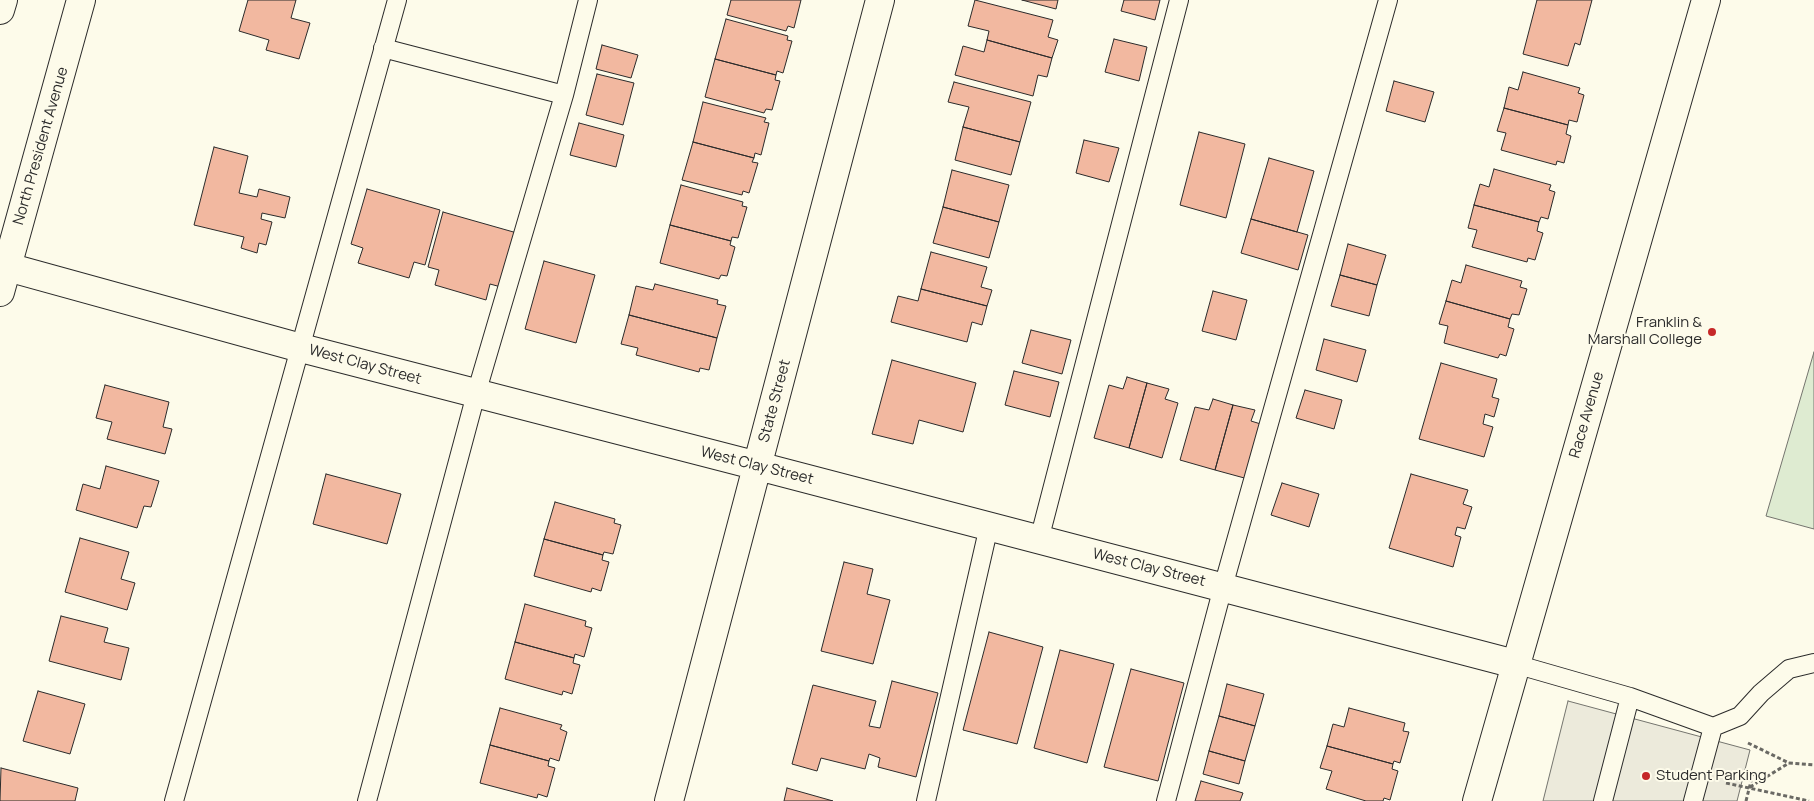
<!DOCTYPE html>
<style>
body{margin:0}
canvas{display:block;background:#fdfbea}
</style>
<canvas width="1814" height="801"></canvas>
<script>
const ctx = document.querySelector('canvas').getContext('2d');
ctx.lineJoin = 'round';
function paint(path, color) { ctx.fillStyle = color; ctx.fill(path, 'evenodd'); }
const poly = rows => new Path2D(rows.map(r => 'M' + r).join(''));
function trace(path, color, width, dash) { ctx.strokeStyle = color; ctx.lineWidth = width; ctx.lineCap = dash ? 'butt' : 'round'; ctx.setLineDash(dash || []); ctx.stroke(path); }
function drawText(font, color, halo, rows, align = 'center') {
  ctx.font = font + ' Manrope,sans-serif'; ctx.lineWidth = 4; ctx.setLineDash([]); ctx.textBaseline = 'middle'; ctx.strokeStyle = halo; ctx.fillStyle = color; for (const [text, x, y, turn = 0] of rows) {
    ctx.save(); ctx.translate(x, y); ctx.rotate((+turn || 0) * Math.PI / 180); ctx.textAlign = isNaN(turn) ? turn : align; if (halo) ctx.strokeText(text, 0, 0); ctx.fillText(text, 0, 0); ctx.restore();
  }
}
const green = poly([
 [1814,352,1814,529,1766,516,1814,352]
]);
paint(green, '#deebd1');
trace(green, '#74746e', 1);
const parking = poly([
 [1568,701,1750,750,1737,801,1543,801,1568,701]
]);
paint(parking, '#eceadb');
trace(parking, '#74746e', 1);
const building = poly([
 [248,0,296,0,291,18,310,23,299,59,266,50,269,40,239,31,248,0],
 [731,0,801,0,794,28,788,26,786,31,727,15,731,0],
 [975,0,1053,20,1048,37,1058,40,1052,58,987,40,989,31,968,26,975,0],
 [1022,0,1058,0,1056,9,1022,0],
 [1124,0,1160,0,1155,20,1121,11,1124,0],
 [1537,0,1592,0,1580,45,1575,43,1568,66,1523,54,1537,0],
 [726,19,788,36,787,40,792,41,783,73,777,71,776,75,715,59,726,19],
 [1114,39,1147,47,1139,81,1105,72,1114,39],
 [987,40,1052,58,1047,77,1038,75,1033,96,955,75,963,46,984,52,987,40],
 [602,45,638,55,631,78,596,69,602,45],
 [715,59,776,75,775,80,780,81,772,110,766,109,764,113,705,97,715,59],
 [1523,72,1580,88,1578,93,1584,95,1577,122,1569,120,1568,125,1504,108,1509,87,1518,90,1523,72],
 [597,74,634,83,623,125,586,115,597,74],
 [1394,81,1434,92,1425,122,1386,111,1394,81],
 [954,82,1031,102,1020,142,963,127,969,107,948,102,954,82],
 [703,102,766,118,764,122,769,123,761,155,755,153,754,158,693,142,703,102],
 [1504,108,1568,125,1566,134,1571,136,1564,163,1557,161,1556,165,1501,150,1506,133,1497,131,1504,108],
 [579,123,624,135,616,167,570,155,579,123],
 [963,127,1020,142,1011,175,955,160,963,127],
 [1199,132,1245,144,1226,218,1180,205,1199,132],
 [1084,140,1119,148,1109,182,1076,173,1084,140],
 [693,142,754,158,752,162,758,163,749,193,743,191,742,195,682,180,693,142],
 [214,147,248,156,239,193,257,197,259,189,290,197,285,218,262,213,261,219,272,222,266,245,259,243,257,253,241,248,244,237,194,225,214,147],
 [1269,158,1314,171,1297,232,1251,219,1269,158],
 [1494,169,1551,185,1549,190,1555,192,1548,219,1541,217,1539,222,1474,205,1480,184,1489,187,1494,169],
 [952,170,1009,185,999,222,943,207,952,170],
 [681,185,743,202,742,206,747,207,738,238,732,237,731,241,670,225,681,185],
 [367,189,440,210,425,265,414,262,409,278,358,263,363,248,351,244,367,189],
 [1474,205,1539,222,1537,231,1543,233,1535,260,1528,258,1527,262,1472,247,1477,230,1468,228,1474,205],
 [943,207,999,222,989,258,933,243,943,207],
 [443,212,517,233,501,287,490,284,486,300,435,285,439,270,428,267,443,212],
 [1251,219,1308,235,1298,270,1241,253,1251,219],
 [670,225,731,241,730,245,735,247,727,276,721,275,719,279,660,263,670,225],
 [1348,244,1386,255,1377,285,1340,275,1348,244],
 [931,252,987,267,981,287,992,290,987,306,921,289,931,252],
 [544,261,595,275,576,343,525,329,544,261],
 [1466,265,1522,281,1520,287,1527,289,1519,315,1512,314,1510,319,1446,301,1452,280,1461,283,1466,265],
 [1340,275,1377,285,1369,316,1331,306,1340,275],
 [655,284,718,300,717,304,726,306,717,338,629,315,636,286,653,290,655,284],
 [921,289,987,306,982,325,972,322,967,342,891,322,898,296,918,301,921,289],
 [1213,291,1247,300,1236,340,1202,331,1213,291],
 [1446,301,1510,319,1508,327,1514,329,1506,356,1500,354,1498,358,1444,343,1448,326,1439,324,1446,301],
 [629,315,717,338,709,370,700,368,699,372,636,355,638,348,621,344,629,315],
 [1031,330,1071,340,1062,374,1022,363,1031,330],
 [1324,339,1366,350,1357,382,1316,370,1324,339],
 [892,360,976,383,963,432,919,420,913,444,872,434,892,360],
 [1441,363,1497,379,1492,397,1499,399,1494,417,1485,414,1483,424,1493,427,1484,457,1419,439,1441,363],
 [1014,371,1059,382,1050,417,1005,405,1014,371],
 [1127,377,1147,383,1129,448,1094,438,1109,385,1123,389,1127,377],
 [1147,383,1169,389,1165,399,1178,403,1162,458,1129,448,1147,383],
 [105,385,169,402,163,427,172,429,165,454,107,439,112,422,96,418,105,385],
 [1305,390,1342,400,1334,429,1296,418,1305,390],
 [1213,399,1233,405,1215,470,1180,460,1195,407,1209,410,1213,399],
 [1233,405,1255,410,1251,421,1264,425,1248,479,1215,470,1233,405],
 [106,466,159,481,151,507,144,506,137,528,76,510,83,484,100,489,106,466],
 [326,474,401,494,387,544,313,524,326,474],
 [1411,474,1468,490,1463,504,1472,507,1465,529,1457,527,1455,535,1461,537,1453,567,1389,548,1411,474],
 [1282,483,1319,494,1309,527,1271,515,1282,483],
 [555,502,615,519,614,523,621,525,613,554,604,552,603,555,544,539,555,502],
 [80,538,129,552,121,579,135,583,127,610,65,592,80,538],
 [544,539,603,555,602,560,609,562,601,591,592,588,591,592,534,576,544,539],
 [844,562,873,569,867,594,890,600,873,664,821,651,844,562],
 [525,604,586,621,585,626,592,628,584,657,575,654,574,658,515,642,525,604],
 [61,616,108,628,104,642,129,648,121,680,49,661,61,616],
 [989,632,1043,647,1017,744,963,730,989,632],
 [515,642,574,658,573,663,580,665,572,694,563,691,562,695,505,679,515,642],
 [1060,650,1114,664,1087,763,1034,748,1060,650],
 [1131,669,1184,683,1158,781,1104,767,1131,669],
 [892,681,938,693,916,777,878,767,880,758,869,754,865,769,821,758,817,771,792,764,813,685,876,701,869,726,880,728,892,681],
 [1227,684,1264,694,1255,726,1219,716,1227,684],
 [38,691,85,704,70,754,23,741,38,691],
 [500,708,562,725,560,729,567,732,559,761,550,758,549,761,490,745,500,708],
 [1349,708,1405,723,1403,731,1409,732,1400,763,1394,761,1393,764,1327,746,1333,724,1344,727,1349,708],
 [1219,716,1255,726,1245,761,1209,751,1219,716],
 [490,745,549,761,548,766,555,768,547,797,538,794,537,798,480,783,490,745],
 [1327,746,1393,764,1392,769,1398,771,1390,800,1384,798,1383,801,1366,801,1326,789,1332,771,1320,768,1327,746],
 [1209,751,1245,761,1239,784,1203,774,1209,751],
 [1,768,78,788,75,801,0,801,1,768],
 [1201,781,1243,793,1240,801,1195,801,1201,781],
 [787,788,833,801,784,801,787,788]
]);
paint(building, '#f2b8a0');
trace(building, '#2b2b2b', 1);
const lane = poly([
 [383,48,564,95],
 [1039,540,1179,0],
 [1515,664,1630,697,1713,727,1740,716,1761,693,1789,669,1814,663],
 [174,801,397,0],
 [367,801,476,394,564,95,588,0],
 [926,801,989,526],
 [1166,801,1223,587,1388,0],
 [1603,801,1630,697],
 [1693,801,1713,727]
]);
const street = poly([
 [0,265,301,348,758,466,1515,664],
 [669,801,880,0]
]);
const secondary = poly([
 [1477,801,1706,0]
]);
const primary = poly([
 [0,10,3,0],
 [0,292,81,0]
]);
trace(lane, '#2b2b2b', 20);
trace(street, '#2b2b2b', 30);
trace(secondary, '#2b2b2b', 30);
trace(primary, '#2b2b2b', 30);
trace(poly([
 [1748,743,1789,763,1814,765],
 [1726,783,1809,801],
 [1750,787,1789,763],
 [1746,801,1753,773]
]), '#6a6964', 3, [4, 2.5]);
trace(lane, '#fdfbea', 18);
trace(street, '#fdfbea', 28);
trace(secondary, '#fdfbea', 28);
trace(primary, '#fdfbea', 28);
for (const [x, y, r, color] of [
 [1712,332,5,"#c62828"],
 [1646,776,5,"#c62828"]
]) { const dot = new Path2D(); dot.arc(x, y, r, 0, 2 * Math.PI); ctx.fillStyle = color; ctx.fill(dot); trace(dot, '#fdfbea', 2); }
drawText('15px', '#2b2b2b', '#fdfbea', [
 ["North President Avenue",41,146,-74],
 ["West Clay Street",365,365,15],
 ["State Street",775,401,-75],
 ["Race Avenue",1587,415,-74],
 ["West Clay Street",757,466,14],
 ["West Clay Street",1149,568,14]
]);
drawText('15px', '#2b2b2b', '#fdfbea', [
 ["Franklin &",1702,323],
 ["Marshall College",1702,340],
 ["Student Parking",1656,776,"left"]
], 'right');
</script>
